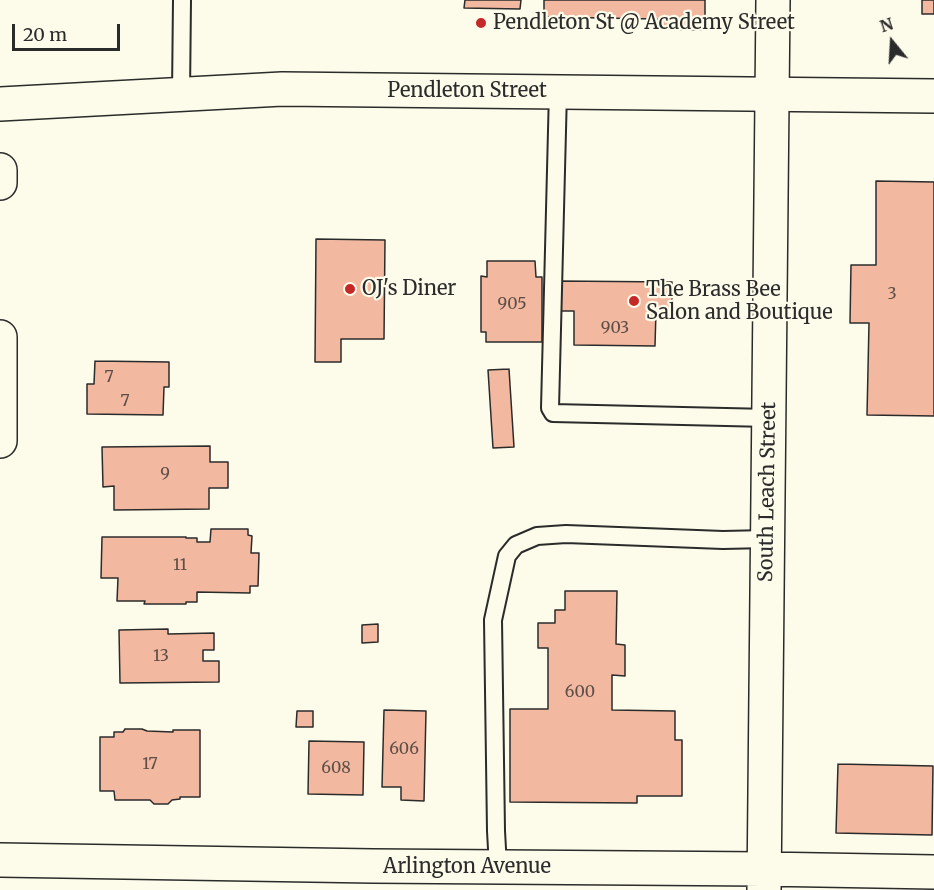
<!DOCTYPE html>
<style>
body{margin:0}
#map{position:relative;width:934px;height:890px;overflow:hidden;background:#fdfbea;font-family:Merriweather,serif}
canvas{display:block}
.north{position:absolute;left:862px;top:12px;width:60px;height:60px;-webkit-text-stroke:4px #fdfbea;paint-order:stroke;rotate:342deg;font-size:16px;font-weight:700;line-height:24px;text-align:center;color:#2b2b2b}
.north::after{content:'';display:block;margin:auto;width:21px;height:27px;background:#2b2b2b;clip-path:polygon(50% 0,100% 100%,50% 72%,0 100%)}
.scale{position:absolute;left:12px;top:24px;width:108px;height:27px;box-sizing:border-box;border:3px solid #2b2b2b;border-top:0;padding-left:8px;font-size:18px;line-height:21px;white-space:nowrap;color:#2b2b2b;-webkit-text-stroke:4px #fdfbea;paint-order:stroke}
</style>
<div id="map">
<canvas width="934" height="890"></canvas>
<div class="north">N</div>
<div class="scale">20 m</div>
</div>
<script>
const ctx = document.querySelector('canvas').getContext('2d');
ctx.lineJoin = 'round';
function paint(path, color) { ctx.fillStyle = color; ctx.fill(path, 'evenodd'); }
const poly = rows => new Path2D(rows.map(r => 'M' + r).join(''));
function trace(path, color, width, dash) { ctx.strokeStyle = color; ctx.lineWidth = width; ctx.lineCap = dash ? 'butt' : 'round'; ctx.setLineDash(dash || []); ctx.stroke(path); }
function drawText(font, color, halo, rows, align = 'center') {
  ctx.font = font + ' Merriweather,serif'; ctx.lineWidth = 4.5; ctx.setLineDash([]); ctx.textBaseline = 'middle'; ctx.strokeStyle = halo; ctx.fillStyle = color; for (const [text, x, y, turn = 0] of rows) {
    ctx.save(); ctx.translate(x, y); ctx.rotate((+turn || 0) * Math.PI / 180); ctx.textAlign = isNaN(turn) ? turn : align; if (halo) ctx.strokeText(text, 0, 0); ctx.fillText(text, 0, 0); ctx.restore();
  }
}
const building = poly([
 [465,0,521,0,520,9,464,8,465,0],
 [544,0,705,0,705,30,657,29,657,19,544,17,544,0],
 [922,0,934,0,934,14,922,14,922,0],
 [876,181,934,182,934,416,867,415,869,323,850,323,851,265,876,265,876,181],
 [316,239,385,240,384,339,341,339,341,362,315,362,316,239],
 [487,261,535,261,536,277,542,277,542,342,486,342,486,332,481,332,481,276,487,277,487,261],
 [558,281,672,282,672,312,656,311,655,346,574,345,574,311,558,311,558,281],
 [95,361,169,362,169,387,164,387,163,415,87,414,87,384,94,384,95,361],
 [509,369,514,447,493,448,488,370,509,369],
 [210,446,210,462,228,462,228,488,209,488,209,509,114,510,114,486,103,487,102,447,210,446],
 [211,529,248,529,248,535,252,536,251,553,259,553,258,586,250,586,250,593,197,592,197,602,186,602,186,604,144,604,145,601,117,601,118,578,101,578,102,537,186,537,186,538,197,538,197,542,210,542,211,529],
 [565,591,617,591,616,644,625,645,625,676,612,675,612,710,675,711,675,740,682,740,682,796,637,796,637,803,510,802,510,709,548,709,548,648,538,648,538,623,555,623,555,610,565,610,565,591],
 [378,624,378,642,362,643,362,625,378,624],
 [168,629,168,634,214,633,214,650,203,650,203,661,219,661,219,682,120,683,119,630,168,629],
 [384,710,426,711,424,801,401,800,401,787,382,787,384,710],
 [297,711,313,711,313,727,296,727,297,711],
 [125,729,142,729,147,731,173,732,173,730,200,730,200,797,180,797,180,799,172,800,168,804,154,804,150,800,115,800,114,791,100,791,100,737,114,737,114,732,123,732,125,729],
 [309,741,364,742,363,795,308,794,309,741],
 [838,764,933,766,932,835,836,833,838,764]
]);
paint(building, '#f2b8a0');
trace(building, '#2b2b2b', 1.5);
const lane = poly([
 [558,91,550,408,553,413,769,418],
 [181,94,182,0],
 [498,867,496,831,493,620,507,556,516,545,537,536,566,534,723,540,767,539]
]);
const street = poly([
 [0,170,0,183],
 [0,337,0,441],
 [0,860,373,866,763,869,934,872],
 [764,890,773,0]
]);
const secondary = poly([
 [0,104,282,89,934,96]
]);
trace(lane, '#2b2b2b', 20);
trace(street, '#2b2b2b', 36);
trace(secondary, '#2b2b2b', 36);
trace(lane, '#fdfbea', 16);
trace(street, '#fdfbea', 33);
trace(secondary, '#fdfbea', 33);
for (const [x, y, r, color] of [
 [481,23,6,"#c62828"],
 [350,289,6,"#c62828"],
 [634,301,6,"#c62828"]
]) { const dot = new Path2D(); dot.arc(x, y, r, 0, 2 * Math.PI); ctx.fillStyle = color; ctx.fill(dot); trace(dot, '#fdfbea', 2); }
drawText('16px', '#5d4e48', null, [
 ["3",892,294],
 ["905",512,304],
 ["903",615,328],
 ["7",109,377],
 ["7",125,401],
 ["9",165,474],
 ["11",180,565],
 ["13",161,656],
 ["600",580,692],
 ["606",404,749],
 ["17",150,764],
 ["608",336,768]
]);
drawText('20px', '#2b2b2b', '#fdfbea', [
 ["Pendleton St @ Academy Street",493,23],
 ["OJ's Diner",362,289],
 ["The Brass Bee",646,290],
 ["Salon and Boutique",646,313]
], 'left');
drawText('20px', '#2b2b2b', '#fdfbea', [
 ["Pendleton Street",467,91],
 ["South Leach Street",768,492,-89],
 ["Arlington Avenue",467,867]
]);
</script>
